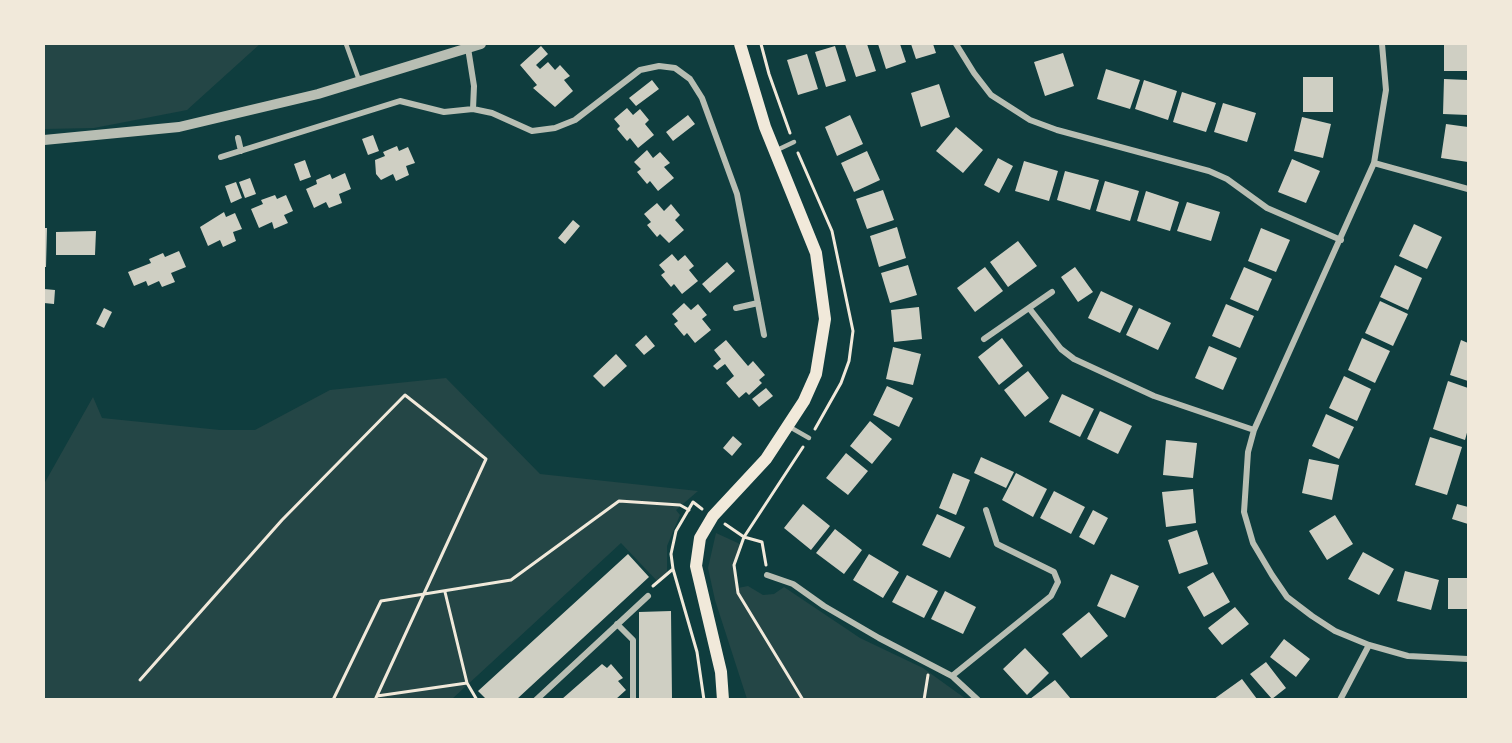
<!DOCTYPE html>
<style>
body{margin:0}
#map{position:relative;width:1512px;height:743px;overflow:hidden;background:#0f3d3e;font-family:"Space Grotesk",sans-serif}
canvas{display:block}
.frame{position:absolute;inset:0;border:45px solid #f1e9da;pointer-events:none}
</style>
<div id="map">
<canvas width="1512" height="743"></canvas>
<div class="frame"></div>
</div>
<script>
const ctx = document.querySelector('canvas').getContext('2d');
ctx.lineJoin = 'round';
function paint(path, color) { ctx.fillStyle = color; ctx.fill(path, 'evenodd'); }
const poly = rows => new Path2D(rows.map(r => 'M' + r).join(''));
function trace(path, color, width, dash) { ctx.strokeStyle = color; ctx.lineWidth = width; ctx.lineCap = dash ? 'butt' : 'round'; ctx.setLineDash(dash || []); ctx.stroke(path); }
paint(poly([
 [44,44,260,44,187,110,94,128,44,129],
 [446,378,540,474,698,491,676,510,680,515,667,546,667,572,658,582,621,543,452,699,44,700,44,484,93,397,102,418,220,430,255,430,330,390],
 [716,533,740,544,734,573,738,588,748,586,763,595,774,594,784,587,860,638,923,668,966,699,747,699,715,600,708,568]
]), '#244646');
paint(poly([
 [845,44,867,44,876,71,856,77],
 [878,44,900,44,906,62,886,69],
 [911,44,933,44,936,53,916,59],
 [1444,44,1468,44,1468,71,1444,71],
 [541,46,548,54,536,65,540,69,548,62,555,70,560,65,570,76,564,80,573,91,555,107,533,88,537,85,520,65],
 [835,46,846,81,826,87,815,52],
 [1063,53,1074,86,1045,96,1034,62],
 [807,54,818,89,798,95,787,60],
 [1106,69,1140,80,1130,109,1097,99],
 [1303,77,1333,77,1333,112,1303,112],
 [1444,79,1468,80,1468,115,1443,114],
 [652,80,659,89,636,106,629,98],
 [1144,80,1177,91,1168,120,1135,109],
 [939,84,950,117,921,127,911,93],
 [1182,92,1216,103,1206,132,1173,122],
 [1223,103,1256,113,1247,142,1214,132],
 [627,108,633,115,640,109,649,120,645,124,654,135,638,148,630,138,627,141,617,129,620,126,614,119],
 [688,115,695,124,673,141,666,132],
 [850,115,863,144,837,156,825,127],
 [1302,117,1331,124,1323,158,1294,151],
 [1446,124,1468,127,1468,162,1441,158],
 [956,127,983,150,963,173,936,151],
 [373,135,379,151,368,155,362,139],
 [397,146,399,151,408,147,415,163,406,166,409,175,396,181,393,174,381,180,376,174,375,160,385,156,383,152],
 [647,150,653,158,660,152,670,163,664,167,674,178,658,191,650,181,647,184,637,172,641,169,634,162],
 [867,151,880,180,854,192,841,163],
 [998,158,1013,166,999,193,984,185],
 [1292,159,1320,171,1306,203,1278,192],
 [305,160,311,177,300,181,294,164],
 [1024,161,1058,171,1049,201,1015,191],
 [1065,171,1099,180,1090,210,1057,200],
 [345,173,351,189,339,194,342,203,329,208,326,202,314,208,306,189,317,184,316,180,330,174,332,179],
 [250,178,256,194,245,198,239,182],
 [1105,181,1139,191,1130,221,1096,211],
 [236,182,242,198,231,203,225,186],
 [883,190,894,220,867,229,856,199],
 [1146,191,1179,202,1170,231,1137,221],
 [275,195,277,199,286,195,293,211,284,215,288,223,274,229,272,222,259,228,251,209,263,204,261,200],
 [1187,202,1220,212,1211,241,1177,231],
 [657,203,664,211,671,204,680,215,675,220,684,230,669,243,660,234,657,237,647,225,651,222,644,214],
 [224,212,226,217,235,213,242,229,233,232,236,241,223,247,220,240,208,246,200,227],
 [573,220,580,226,565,244,558,238],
 [1414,224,1442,237,1427,269,1399,256],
 [897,227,906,258,879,267,870,236],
 [44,228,47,228,46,267,44,267],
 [1261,228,1290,240,1276,272,1248,261],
 [96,231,95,255,56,255,56,232],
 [1018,241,1037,266,1008,287,990,262],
 [179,251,186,267,171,273,175,282,162,287,159,281,148,286,146,281,134,286,128,272,151,263,149,259,163,253,165,257],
 [672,254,678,261,685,255,694,266,689,270,698,281,682,294,674,284,671,287,661,275,665,272,659,265],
 [727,262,735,271,710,293,702,284],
 [908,265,917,295,890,303,881,273],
 [1395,265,1422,278,1408,310,1380,297],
 [985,267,1003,291,975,312,957,288],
 [1075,267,1093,292,1078,302,1061,277],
 [1244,267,1272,279,1258,311,1230,299],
 [44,289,55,290,54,304,44,303],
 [1101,291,1133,306,1120,333,1088,318],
 [1380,301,1408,314,1393,346,1365,333],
 [684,303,691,310,698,304,707,315,702,319,711,330,695,343,687,333,684,336,674,324,678,321,672,314],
 [1226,304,1254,316,1240,348,1212,336],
 [919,307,922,339,894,342,891,310],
 [104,308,112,312,104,328,96,324],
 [1139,308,1171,323,1158,350,1126,335],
 [646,335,655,346,644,355,635,345],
 [1002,338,1023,366,999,385,978,357],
 [1362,338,1390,351,1375,383,1348,370],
 [726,340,748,366,753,361,765,375,759,380,762,383,749,395,746,392,739,398,726,383,734,376,725,364,717,370,713,366,721,359,714,350],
 [1461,340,1468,343,1468,381,1450,375],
 [1209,346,1237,358,1223,390,1195,378],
 [893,347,921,354,913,385,886,379],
 [616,354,627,366,604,387,593,376],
 [1028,371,1049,398,1025,417,1004,390],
 [1344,376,1371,389,1357,421,1329,408],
 [1448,381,1468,388,1468,429,1465,440,1433,429],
 [887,386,913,398,899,427,873,415],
 [766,388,773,396,759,407,752,399],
 [1062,394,1094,409,1080,437,1049,422],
 [1100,411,1132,426,1118,454,1087,439],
 [1326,414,1354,427,1339,459,1312,446],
 [870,421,892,439,872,464,850,446],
 [733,436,742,444,732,456,723,448],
 [1430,437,1462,447,1447,495,1415,485],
 [1166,440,1197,443,1193,478,1163,475],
 [846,453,868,471,848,495,826,478],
 [981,457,1014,472,1006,488,974,473],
 [1309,459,1339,465,1332,500,1302,493],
 [953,473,970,480,956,515,939,508],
 [1016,473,1047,489,1033,517,1002,500],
 [1193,489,1196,523,1166,527,1162,492],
 [1054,491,1085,507,1071,534,1040,518],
 [803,504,830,526,811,550,784,528],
 [1457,504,1468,507,1468,524,1452,519],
 [1093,510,1108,518,1094,545,1079,537],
 [937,514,965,527,950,558,922,545],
 [1335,515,1353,544,1327,560,1309,531],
 [835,529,862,550,844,574,816,553],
 [1197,530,1208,564,1179,574,1168,540],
 [1363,552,1394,569,1379,595,1348,579],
 [628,554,649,577,517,699,486,699,478,691],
 [869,554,899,572,883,598,853,580],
 [1405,571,1439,580,1431,610,1397,601],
 [1213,572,1230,602,1204,617,1187,587],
 [1111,574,1139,586,1125,618,1097,606],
 [907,575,938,591,924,618,892,602],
 [1448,578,1468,578,1468,609,1448,609],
 [945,591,976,607,963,634,931,619],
 [1235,607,1249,624,1222,645,1208,628],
 [671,611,672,699,639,699,639,612],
 [1089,612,1108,636,1081,658,1062,634],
 [1284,639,1310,659,1296,677,1270,657],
 [1025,648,1049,673,1027,695,1003,669],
 [1266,662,1286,688,1272,699,1250,674],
 [602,664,607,668,611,664,623,678,618,681,626,690,616,699,562,699],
 [1242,679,1257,699,1214,699],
 [1055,680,1071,699,1030,699]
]), '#cfcfc3');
trace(poly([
 [761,44,769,74,790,133],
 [798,153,832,231,853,331,849,361,841,383,815,429],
 [702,509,693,502,676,531,671,554,673,569,697,652,704,700],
 [725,524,744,537,762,542,766,565],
 [653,586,673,569],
 [445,592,467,683,477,700],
 [140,680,282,520,405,395,486,459,375,700],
 [377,696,467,683],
 [333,700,381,601,511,580,619,501,680,505,689,510],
 [803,700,738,593,734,565,744,537,803,447],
 [924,700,928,675]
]), '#f1e9da', 3);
trace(poly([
 [346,44,359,80],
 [775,151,794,142],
 [788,426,809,438]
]), '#b8beb3', 4.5);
trace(poly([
 [956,44,974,73,991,95,1030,120,1057,130,1209,171,1227,179,1267,208,1341,240],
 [1382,44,1386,90,1374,163,1254,430,1248,452,1244,512,1253,543,1272,575,1287,597,1312,616,1335,631,1369,645,1408,656,1468,659],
 [468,48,474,86,473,109,492,113,532,131,555,128,575,120,640,70,659,66,675,68,690,79,702,98,737,194,764,335],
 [238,138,241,151],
 [221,157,400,101,444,112,473,109],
 [1374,163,1468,189],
 [736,308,758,303],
 [1029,308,1061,349,1074,359,1154,396,1254,430],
 [984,339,1052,292],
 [767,575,793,584,824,606,879,638,952,676,978,700],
 [617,624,633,640,633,700],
 [952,676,1051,596,1058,582,1054,572,997,544,986,510],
 [536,700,648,596],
 [1340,700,1369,645]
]), '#b8beb3', 6);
trace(poly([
 [44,140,179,127,318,94,481,44]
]), '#b8beb3', 10);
trace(poly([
 [723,700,721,672,696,566,700,538,713,516,766,459,804,401,816,374,825,319,816,253,765,127,740,44]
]), '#f1e9da', 12);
</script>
